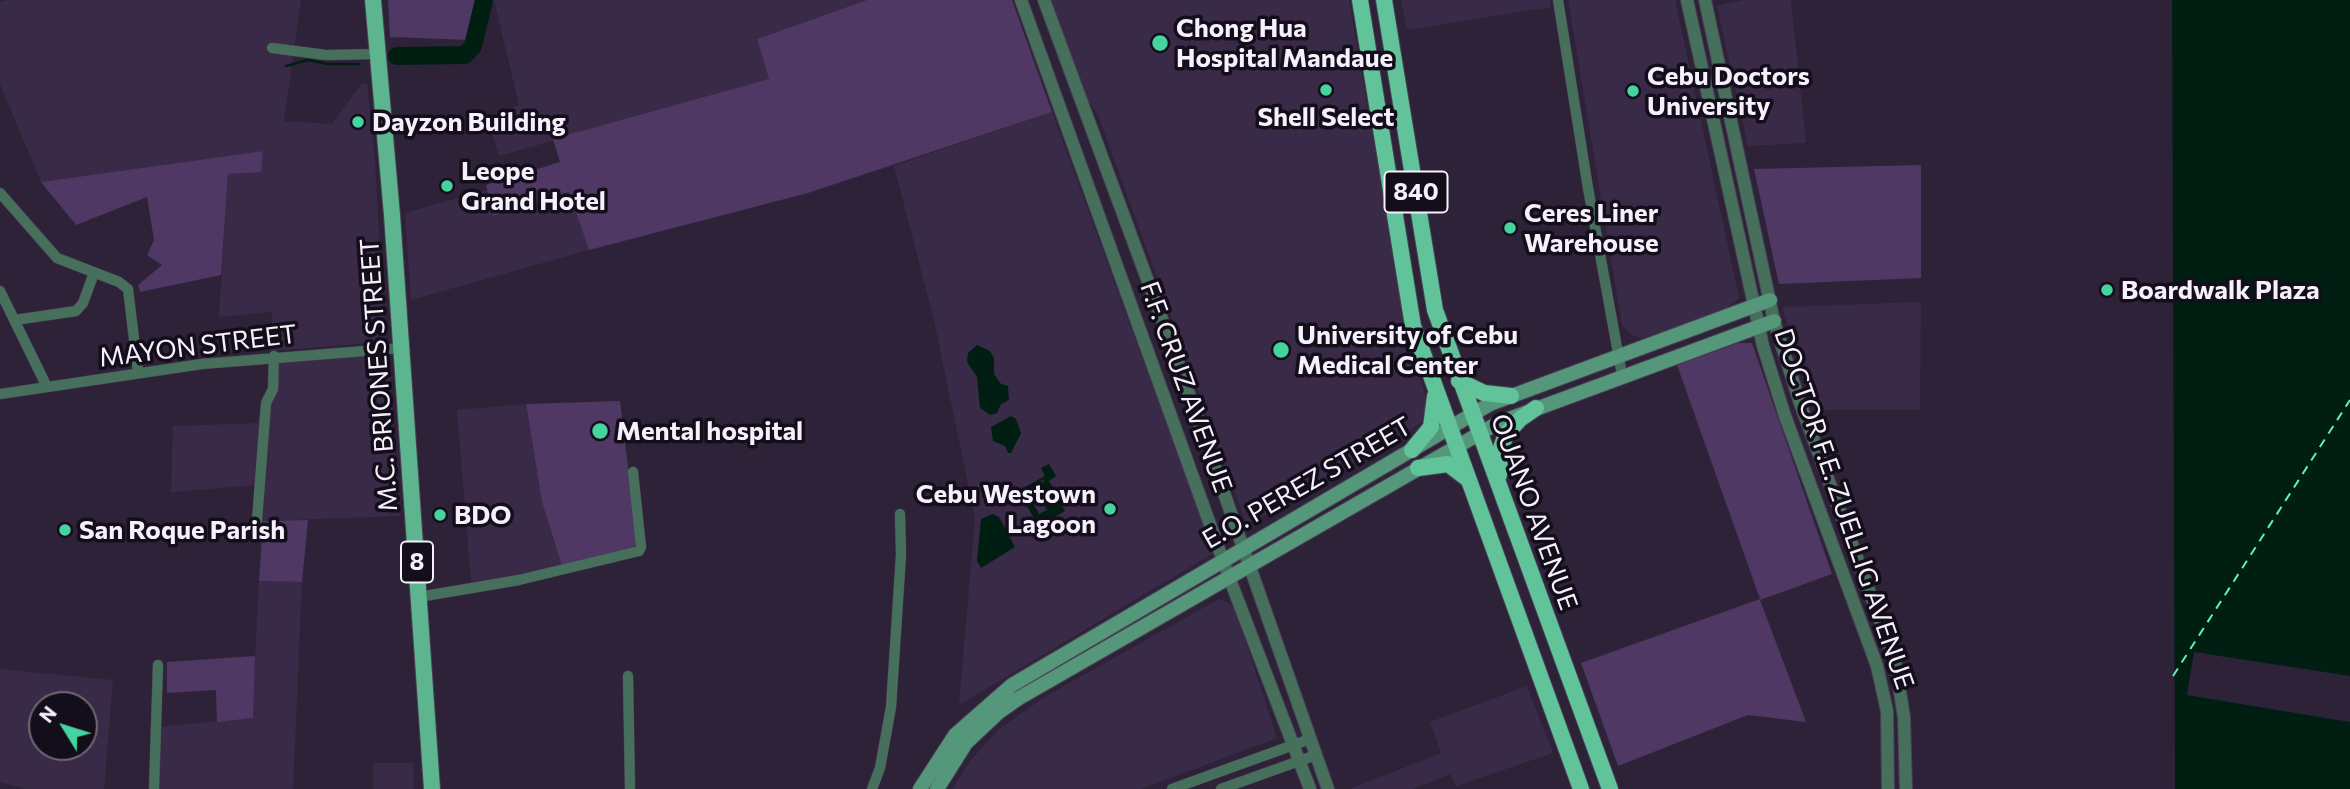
<!DOCTYPE html>
<style>
body{margin:0}
#map{position:relative;width:2350px;height:789px;overflow:hidden;background:#2e2239;font-family:Commissioner,sans-serif}
canvas{display:block}
.north{position:absolute;left:28px;top:691px;width:70px;height:70px;box-sizing:border-box;background:#130e19;border:2px solid #6e6874;border-radius:50%;rotate:308deg;font-size:19px;font-weight:700;line-height:28px;text-align:center;color:#f6f0fd}
.north::after{content:'';display:block;margin:auto;width:24px;height:32px;background:#45d49f;clip-path:polygon(50% 0,100% 100%,50% 72%,0 100%)}
</style>
<div id="map">
<canvas width="2350" height="789"></canvas>
<div class="north">N</div>
</div>
<script>
const ctx = document.querySelector('canvas').getContext('2d');
ctx.lineJoin = 'round';
function paint(path, color) { ctx.fillStyle = color; ctx.fill(path, 'evenodd'); }
const poly = rows => new Path2D(rows.map(r => 'M' + r).join(''));
function trace(path, color, width, dash) { ctx.strokeStyle = color; ctx.lineWidth = width; ctx.lineCap = dash ? 'butt' : 'round'; ctx.setLineDash(dash || []); ctx.stroke(path); }
function drawText(font, color, halo, rows, align = 'center') {
  ctx.font = font + ' Commissioner,sans-serif'; ctx.lineWidth = 7; ctx.setLineDash([]); ctx.textBaseline = 'middle'; ctx.strokeStyle = halo; ctx.fillStyle = color; for (const [text, x, y, turn = 0] of rows) {
    ctx.save(); ctx.translate(x, y); ctx.rotate((+turn || 0) * Math.PI / 180); ctx.textAlign = isNaN(turn) ? turn : align; if (halo) ctx.strokeText(text, 0, 0); ctx.fillText(text, 0, 0); ctx.restore();
  }
}
paint(poly([
 [7,0,301,0,284,121,332,124,361,84,367,84,375,160,385,342,269,351,272,312,219,317,228,174,263,151,41,182,0,84,0,2],
 [494,0,867,0,757,39,769,79,499,156,487,117,519,105],
 [1050,0,1349,0,1407,330,1431,417,1247,526,1098,115,1088,100],
 [1401,0,1550,0,1551,7,1407,30],
 [1568,0,1675,0,1739,298,1723,311,1643,339,1630,334,1622,325],
 [1743,0,1791,0,1806,143,1748,146,1717,6],
 [1052,112,1214,553,959,705,975,518,934,320,894,166],
 [486,190,494,216,570,192,589,250,411,300,405,213],
 [1921,302,1920,410,1814,410,1782,307],
 [388,354,400,516,263,521,271,363],
 [526,404,542,502,562,566,520,576,471,582,457,410],
 [260,423,258,485,171,492,173,426],
 [259,581,302,582,293,789,157,789,158,727,252,718],
 [1219,599,1234,606,1277,738,1141,789,952,789,970,761,999,729,1046,696],
 [0,669,113,680,104,789,26,789,0,782],
 [84,705,84,747,42,747,42,705],
 [1527,686,1553,753,1456,786,1450,774,1413,789,1350,789,1441,753,1430,722],
 [373,763,413,763,414,789,373,789]
]), '#392a47');
paint(poly([
 [388,0,480,0,470,40,390,37],
 [867,0,1012,0,1052,112,808,193,589,250,569,192,493,216,486,185,560,162,553,139,769,79,757,39],
 [263,151,261,172,228,174,221,275,140,292,138,285,162,265,147,255,154,240,147,197,76,225,41,182],
 [1921,165,1921,278,1779,284,1754,169],
 [1738,343,1752,343,1832,574,1760,600,1806,722,1748,715,1618,766,1581,663,1760,599,1677,365],
 [620,401,637,541,633,549,562,566,542,502,526,404],
 [308,520,302,582,259,581,263,521],
 [255,656,253,718,217,722,216,690,167,693,167,662]
]), '#4f3864');
paint(poly([
 [2172,0,2350,0,2350,789,2175,789],
 [977,345,990,351,994,358,994,374,1001,384,1008,386,1009,400,1001,404,997,413,990,415,980,408,977,377,967,362,968,353],
 [1011,416,1016,419,1021,433,1011,453,1008,453,1005,446,993,441,991,427],
 [1049,464,1056,476,1049,481,1065,511,1038,526,1026,504,1032,501,1039,514,1047,510,1044,505,1051,500,1042,484,1045,479,1037,483,1040,489,1020,500,1016,492,1045,476,1041,468],
 [993,514,999,517,1015,547,981,568,977,561,981,519]
]), '#001e12');
paint(poly([
 [2194,652,2350,676,2350,722,2187,695]
]), '#2e2239');
trace(poly([
 [286,66,308,60,328,64,359,64]
]), '#001e12', 2.5);
trace(poly([
 [397,56,465,55,473,46,484,0]
]), '#001e12', 18);
trace(poly([
 [2173,676,2350,400]
]), '#5ef2b8', 2, [9, 7]);
const minor = poly([
 [1558,0,1588,188,1622,375],
 [272,48,326,55,378,54],
 [0,193,57,258,119,282,128,289,138,372],
 [0,291,47,387],
 [15,320,76,311,83,303,94,273],
 [0,394,202,364,402,348],
 [257,521,266,403,273,389,274,356],
 [419,597,519,580,639,551,641,547,633,472],
 [628,676,630,789],
 [154,789,158,665],
 [872,789,880,768,891,707,901,555,900,514],
 [1172,789,1310,739],
 [1221,789,1316,755]
]);
const tertiary = poly([
 [1021,0,1229,577,1310,789],
 [1044,0,1180,368,1328,789],
 [1687,0,1763,346,1785,416,1877,666,1887,711,1888,789],
 [1705,0,1774,321,1800,403,1895,661,1904,717,1906,789]
]);
const secondary = poly([
 [920,789,955,735,1012,685,1490,404,1770,300],
 [937,789,966,743,999,712,1019,698,1498,423,1774,321]
]);
const primary = poly([
 [373,0,392,215,432,789]
]);
const trunk = poly([
 [1360,0,1413,326,1581,789],
 [1384,0,1435,310,1610,789],
 [1459,381,1484,393,1511,396],
 [1412,450,1431,427,1435,396],
 [1418,468,1448,464,1469,480],
 [1499,475,1500,451,1506,434,1520,419,1536,408]
]);
trace(minor, '#4a3f54', 11);
trace(tertiary, '#4a3f54', 14);
trace(secondary, '#4a3f54', 16);
trace(primary, '#4a3f54', 18);
trace(trunk, '#4a3f54', 18);
trace(minor, '#466f5c', 10);
trace(tertiary, '#466f5c', 12);
trace(secondary, '#54977a', 14);
trace(primary, '#5db590', 16);
trace(trunk, '#60c39a', 16);
for (const [x, y, r, color] of [
 [1160,43,9,"#45d49f"],
 [1326,90,7,"#45d49f"],
 [1633,91,7,"#45d49f"],
 [358,122,7,"#45d49f"],
 [447,186,7,"#45d49f"],
 [1510,228,7,"#45d49f"],
 [2107,290,7,"#45d49f"],
 [1281,350,9,"#45d49f"],
 [600,431,9,"#45d49f"],
 [1110,509,7,"#45d49f"],
 [440,515,7,"#45d49f"],
 [65,530,7,"#45d49f"]
]) { const dot = new Path2D(); dot.arc(x, y, r, 0, 2 * Math.PI); ctx.fillStyle = color; ctx.fill(dot); trace(dot, '#130e19', 2.5); }
for (const [x, y, w] of [
 [1416,192,63],
 [417,562,32]
]) { const box = new Path2D(); box.roundRect(x - w / 2, y - 20.5, w, 41, 5); ctx.fillStyle = '#130e19'; ctx.fill(box); trace(box, '#f6f0fd', 2); }
drawText('bold 24px', '#f6f0fd', null, [
 ["840",1416,192],
 ["8",417,562]
]);
drawText('bold 26px', '#f6f0fd', '#130e19', [
 ["Chong Hua",1176,28],
 ["Hospital Mandaue",1176,58],
 ["Cebu Doctors",1647,76],
 ["University",1647,106],
 ["Shell Select",1326,117,"center"],
 ["Dayzon Building",372,122],
 ["Leope",461,171],
 ["Grand Hotel",461,201],
 ["Ceres Liner",1524,213],
 ["Warehouse",1524,243],
 ["Boardwalk Plaza",2121,290],
 ["University of Cebu",1297,335],
 ["Medical Center",1297,365],
 ["Mental hospital",616,431],
 ["Cebu Westown",1096,494,"right"],
 ["Lagoon",1096,524,"right"],
 ["BDO",454,515],
 ["San Roque Parish",79,530]
], 'left');
drawText('26px', '#f6f0fd', '#130e19', [
 ["MAYON STREET",198,346,-7],
 ["M.C. BRIONES STREET",379,375,-94],
 ["F.F. CRUZ AVENUE",1186,387,70],
 ["E.O. PEREZ STREET",1307,483,-30],
 ["DOCTOR F.E. ZUELLIG AVENUE",1844,509,71],
 ["OUANO AVENUE",1534,512,70]
]);
</script>
